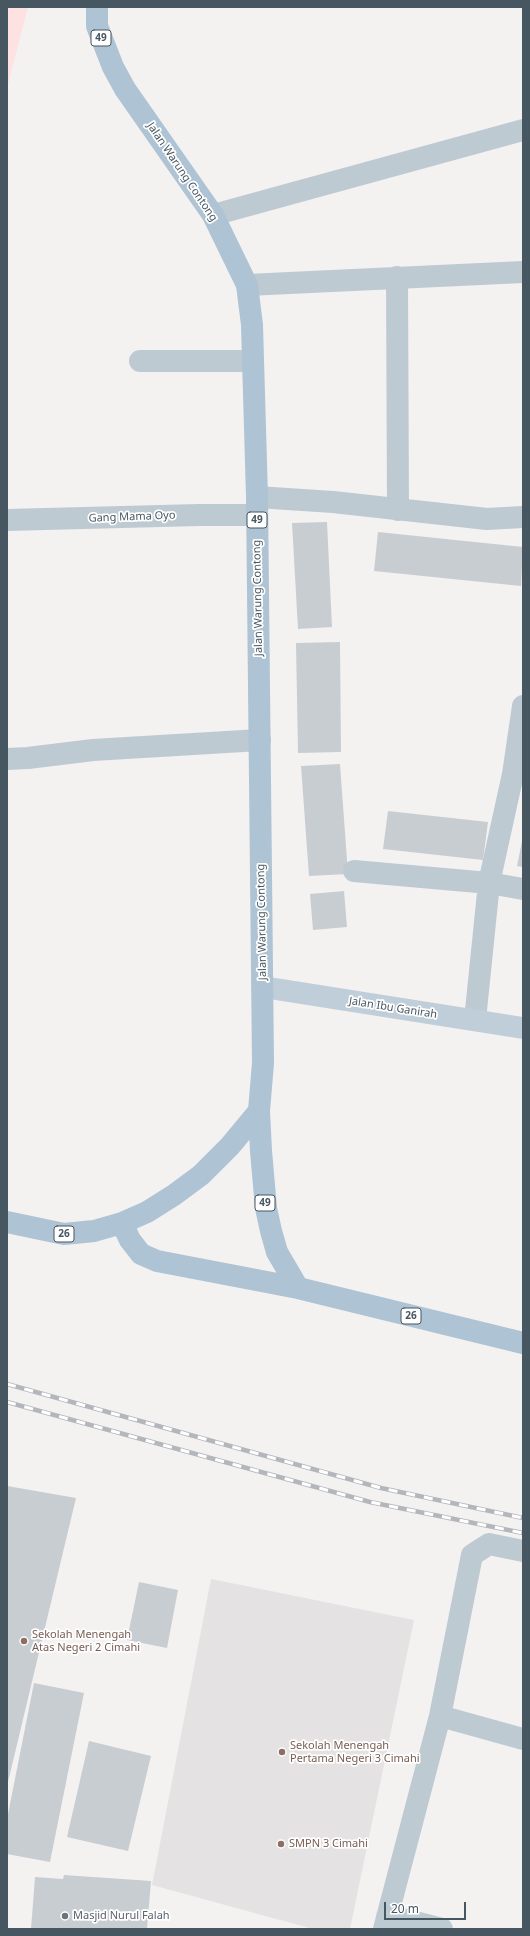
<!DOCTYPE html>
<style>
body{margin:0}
#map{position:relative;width:530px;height:1936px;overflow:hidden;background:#f4f1f1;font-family:"Noto Sans",sans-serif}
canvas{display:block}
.frame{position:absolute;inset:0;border:8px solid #475761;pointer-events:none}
.scale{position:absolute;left:384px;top:1902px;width:82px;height:18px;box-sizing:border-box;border:2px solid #475761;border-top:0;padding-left:5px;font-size:12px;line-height:14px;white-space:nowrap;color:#475761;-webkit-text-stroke:3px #fff;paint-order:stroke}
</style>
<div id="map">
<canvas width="530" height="1936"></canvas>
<div class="frame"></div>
<div class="scale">20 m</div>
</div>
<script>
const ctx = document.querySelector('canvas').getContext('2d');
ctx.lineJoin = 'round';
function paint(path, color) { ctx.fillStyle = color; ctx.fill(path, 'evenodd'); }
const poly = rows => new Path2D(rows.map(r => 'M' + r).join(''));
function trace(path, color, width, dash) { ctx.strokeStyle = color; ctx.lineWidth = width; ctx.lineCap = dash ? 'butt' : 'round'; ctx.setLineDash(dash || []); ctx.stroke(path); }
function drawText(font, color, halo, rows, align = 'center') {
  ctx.font = font + ' "Noto Sans",sans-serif'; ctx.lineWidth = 3.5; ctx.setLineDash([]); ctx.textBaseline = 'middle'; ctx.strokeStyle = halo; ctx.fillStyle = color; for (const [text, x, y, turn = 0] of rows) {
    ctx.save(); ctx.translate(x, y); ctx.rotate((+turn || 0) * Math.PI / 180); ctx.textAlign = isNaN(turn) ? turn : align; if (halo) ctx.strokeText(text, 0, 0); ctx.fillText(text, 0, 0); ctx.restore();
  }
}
paint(poly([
 [211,1579,414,1620,350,1929,313,1929,152,1885]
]), '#e5e2e3');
paint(poly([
 [7,7,28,7,7,88]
]), '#fee2e1');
paint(poly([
 [327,522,332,627,298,629,292,523],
 [378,532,523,547,521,586,374,571],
 [340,642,341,752,298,753,296,643],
 [340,764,348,874,309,876,301,766],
 [388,811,488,822,483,860,383,849],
 [522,841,523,841,523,867,517,866],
 [344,891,347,927,313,930,310,894],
 [7,1486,76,1498,8,1782,7,1782],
 [139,1582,178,1590,167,1648,127,1640],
 [34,1683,84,1693,50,1862,7,1854,7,1819],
 [89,1741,151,1756,128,1851,67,1837],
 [64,1875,151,1881,147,1929,31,1929,35,1877,63,1879]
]), '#c8cdd2');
trace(poly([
 [213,215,523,130],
 [397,277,398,510],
 [247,285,523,272],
 [140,361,252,361],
 [257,497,333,502,487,519,523,517],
 [7,520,199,515,257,515],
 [7,759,28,758,93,750,260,740],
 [354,871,489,883,523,889],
 [475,1020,489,883,513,774,523,706],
 [440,1716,523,1739],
 [387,1917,403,1919,442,1929],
 [384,1929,440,1716,472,1555,489,1544,523,1551]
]), '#becad2', 22);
trace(poly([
 [263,987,523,1028]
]), '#c0ceda', 22);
trace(poly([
 [97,7,97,26,113,67,125,89,213,215,247,285,252,325,257,497,263,1063,259,1111,261,1151,266,1208,271,1231,277,1252,298,1288],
 [7,1222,64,1234,94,1231,122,1223,147,1212,174,1195,201,1175,230,1146,259,1111],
 [122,1223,130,1240,141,1254,157,1261,298,1288,523,1343]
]), '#aec3d3', 22);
const rail = poly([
 [7,1384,381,1488,523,1518],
 [7,1402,370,1502,523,1533]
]);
trace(rail, '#b3b7bc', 4.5);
trace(rail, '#fff', 3, [9]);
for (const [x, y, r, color] of [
 [24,1641,4,"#8d6e63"],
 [282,1752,4,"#8d6e63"],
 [281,1844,4,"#8d6e63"],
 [65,1916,4,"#6b7280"]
]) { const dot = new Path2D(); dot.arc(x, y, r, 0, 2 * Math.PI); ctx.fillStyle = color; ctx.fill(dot); trace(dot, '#fff', 1.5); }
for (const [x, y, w] of [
 [101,38,20],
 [257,520,20],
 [265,1203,20],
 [64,1234,20],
 [411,1316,20]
]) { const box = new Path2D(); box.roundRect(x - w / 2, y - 8, w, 16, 3); ctx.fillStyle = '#fff'; ctx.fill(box); trace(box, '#475761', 1); }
drawText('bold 10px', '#475761', null, [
 ["49",101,38],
 ["49",257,520],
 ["49",265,1203],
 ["26",64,1234],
 ["26",411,1316]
]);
drawText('11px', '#475761', '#fff', [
 ["Jalan Warung Contong",182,172,56],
 ["Gang Mama Oyo",132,517,-2],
 ["Jalan Warung Contong",258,598,-91],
 ["Jalan Warung Contong",262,922,-91],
 ["Jalan Ibu Ganirah",393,1008,9]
]);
drawText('11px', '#785e54', '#fff', [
 ["Sekolah Menengah",32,1635],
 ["Atas Negeri 2 Cimahi",32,1648],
 ["Sekolah Menengah",290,1746],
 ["Pertama Negeri 3 Cimahi",290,1759],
 ["SMPN 3 Cimahi",289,1844]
], 'left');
drawText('11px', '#5b616d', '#fff', [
 ["Masjid Nurul Falah",73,1916]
], 'left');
</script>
